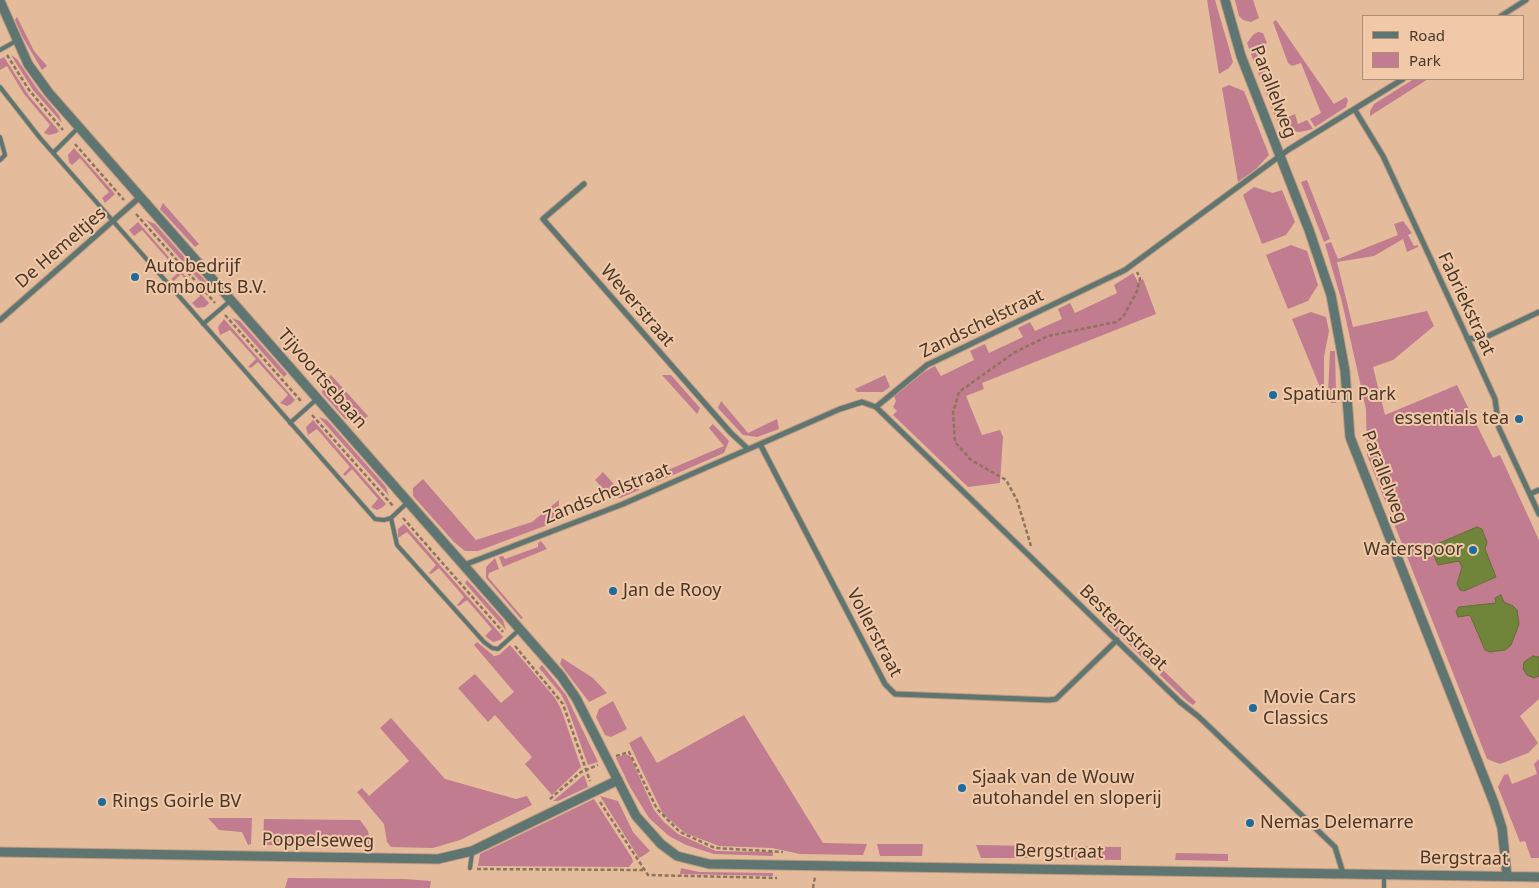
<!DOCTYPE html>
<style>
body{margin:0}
#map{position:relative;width:1539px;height:888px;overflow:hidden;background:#e4bc9b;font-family:"Noto Sans",sans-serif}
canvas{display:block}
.legend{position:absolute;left:1362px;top:15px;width:162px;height:65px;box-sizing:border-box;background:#f1c9a8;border:1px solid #ad8f75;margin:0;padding:6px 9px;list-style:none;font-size:15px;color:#473729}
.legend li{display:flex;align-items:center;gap:10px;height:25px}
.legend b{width:25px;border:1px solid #ad8f75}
</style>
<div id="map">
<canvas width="1539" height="888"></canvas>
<ul class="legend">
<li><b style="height:6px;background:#5e7571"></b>Road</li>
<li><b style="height:14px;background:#c17c8f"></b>Park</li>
</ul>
</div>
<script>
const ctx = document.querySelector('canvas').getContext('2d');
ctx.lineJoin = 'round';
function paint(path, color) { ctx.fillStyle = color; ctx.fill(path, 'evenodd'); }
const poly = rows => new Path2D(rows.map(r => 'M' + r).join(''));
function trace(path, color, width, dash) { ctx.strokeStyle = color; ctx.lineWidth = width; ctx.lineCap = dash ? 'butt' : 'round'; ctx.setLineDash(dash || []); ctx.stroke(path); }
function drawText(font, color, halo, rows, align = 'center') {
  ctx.font = font + ' "Noto Sans",sans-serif'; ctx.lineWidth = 4; ctx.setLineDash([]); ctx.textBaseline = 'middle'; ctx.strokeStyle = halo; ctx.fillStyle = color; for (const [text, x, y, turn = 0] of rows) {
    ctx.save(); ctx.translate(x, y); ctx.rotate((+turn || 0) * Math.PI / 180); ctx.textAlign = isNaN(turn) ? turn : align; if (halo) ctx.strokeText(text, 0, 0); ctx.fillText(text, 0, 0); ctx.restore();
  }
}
paint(poly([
 [1207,0,1215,0,1233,62,1229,68,1219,74],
 [1235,0,1253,0,1259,18,1251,22,1243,20,1239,16],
 [17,17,34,51,47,66,42,70,22,36,15,20],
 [1276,20,1334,104,1346,97,1348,100,1346,107,1315,127,1310,119,1321,113,1301,63,1292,66,1288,63,1273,22],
 [1258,32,1263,33,1267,43,1256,49,1283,119,1295,114,1298,124,1307,120,1313,129,1300,132,1291,131,1281,125,1275,117,1247,43,1253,35],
 [11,55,17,59,38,90,59,115,62,123,33,90],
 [4,57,29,96,59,131,57,133,49,135,44,133,50,125,24,94,7,66,0,70,0,59],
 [1414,79,1428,79,1370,116,1370,111,1374,104],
 [1229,85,1244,91,1269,155,1256,169,1238,182,1222,88],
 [74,148,115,194,105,203,102,198,109,192,80,158,72,165,69,162,68,155],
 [1307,180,1330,239,1324,242,1301,182],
 [1254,187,1273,193,1282,190,1295,222,1286,235,1262,244,1243,195],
 [163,203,199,244,195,247,160,209],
 [146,220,155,224,210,286,212,295],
 [1403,221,1412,233,1408,235,1414,246,1418,245,1418,247,1407,252,1403,239,1374,256,1337,262,1353,327,1427,311,1434,326,1393,360,1373,367,1385,415,1457,385,1493,458,1500,455,1539,540,1539,699,1520,716,1538,743,1528,753,1500,764,1487,759,1389,511,1391,510,1388,503,1386,503,1367,455,1366,409,1342,302,1325,244,1331,242,1338,259,1398,235,1394,224],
 [138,222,209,303,205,307,197,308,192,303,200,296,181,274,174,281,171,279,179,272,142,230,134,236,129,230],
 [1291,245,1307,251,1318,285,1308,301,1288,309,1266,255],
 [1133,273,1138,282,1143,279,1156,314,982,383,984,389,966,396,982,435,1000,430,1003,437,1000,483,968,487,893,415,897,411,893,407,896,401,894,396,924,372,935,366,941,376,974,360,970,351,985,344,989,353,1023,337,1018,328,1030,322,1035,331,1062,319,1058,309,1070,303,1075,313,1117,293,1114,285],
 [1311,312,1326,317,1329,331,1324,357,1324,397,1292,319],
 [232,318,240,321,287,374,284,377],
 [224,319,295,400,291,404,287,406,280,403,288,395,258,362,251,368,248,367,256,359,230,330,220,335,218,327],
 [1330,351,1335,351,1336,392,1336,403,1331,403,1328,394],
 [331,375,368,416,361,422,345,419,322,393,323,383],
 [662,375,671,375,700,408,697,414],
 [885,375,890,387,883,392,857,392,855,389],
 [721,401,748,433,777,419,779,429,757,437,743,435,718,408],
 [319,417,327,420,386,487,389,496],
 [313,420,386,504,383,507,377,510,371,507,378,499,352,469,345,476,343,474,350,467,317,429,308,435,306,427],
 [713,424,729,441,724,453,657,482,654,476,724,446,709,428],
 [603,472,620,491,637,483,639,490,620,498,611,497,595,480],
 [423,479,476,540,532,522,559,500,558,521,478,551,465,551,454,542,413,496,413,488],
 [404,524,503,637,500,640,493,642,485,636,492,629,467,600,459,606,457,605,464,597,439,568,431,574,429,573,436,565,407,532,398,538,398,529],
 [541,541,547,549,503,567,499,557,503,556,505,559,538,547,538,543],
 [495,558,499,569,489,573,488,577,523,618,521,619,486,578,486,567],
 [467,580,503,620,506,630,465,583],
 [1106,614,1157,664,1150,665,1106,622],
 [477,642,494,656,499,655,510,645,555,698,561,709,581,767,552,795,525,764,532,757,495,715,488,722,458,688,475,674,501,703,514,692,474,645],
 [562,658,593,678,607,693,589,702,560,664],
 [542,665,566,695,598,762,588,765,567,706,561,694,539,668],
 [1163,670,1196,702,1193,705,1187,701,1160,675],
 [613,701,627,729,611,737,605,735,596,717,599,709],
 [744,715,823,843,867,844,863,855,800,854,772,848,719,846,685,833,663,814,629,743,641,736,657,763],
 [391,718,445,779,516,799,527,796,532,805,460,840,433,848,391,847,387,842,384,824,357,792,362,788,369,796,409,761,380,728],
 [625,754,630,756,654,810,664,822,678,834,716,851,773,852,773,856,714,854,686,845,669,836,649,818,630,787,616,758],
 [1539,759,1539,858,1531,858,1525,841,1520,842,1498,787,1504,775,1508,774,1512,784,1537,774,1534,764],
 [584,775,588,787,558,801,553,801],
 [600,796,618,801,633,832,650,851,646,854,639,858],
 [594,799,632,858,633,862,629,867,478,866,480,854],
 [208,818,252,818,251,844,248,845,242,832,219,830],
 [264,819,360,820,368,831,370,842,366,847,266,845,263,841],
 [877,844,923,844,922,856,880,856],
 [976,845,1039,846,1038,853,1036,858,981,858],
 [1051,846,1121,847,1121,860,1054,859,1050,853],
 [1176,853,1228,854,1228,861,1175,860],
 [681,868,699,872,773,873,773,876,680,874],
 [288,878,405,879,431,881,430,888,285,888]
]), '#c17c8f');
const water = poly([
 [1477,527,1482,529,1487,542,1485,549,1496,577,1464,591,1460,590,1457,584,1462,567,1459,561,1438,565,1430,547,1477,527],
 [1501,595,1504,602,1513,606,1517,610,1519,624,1511,645,1505,650,1490,652,1485,650,1470,615,1458,617,1456,611,1459,607,1496,603,1495,598,1501,595],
 [1533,656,1539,657,1539,676,1534,678,1527,675,1523,669,1524,662,1533,656]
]);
paint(water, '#71853a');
trace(water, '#646e35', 1);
const service = poly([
 [0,50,16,41],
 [0,87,40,138,375,519,384,520,391,518,408,502],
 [0,137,5,155,0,160],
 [53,153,78,128],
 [203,324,230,301],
 [290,423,318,398],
 [391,518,397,545,484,642,492,648,498,649,519,630],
 [470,868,472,853],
 [1384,876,1384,888]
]);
const minor = poly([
 [1501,16,1526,0],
 [1355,110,1383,156,1465,333,1495,399,1499,428,1539,514],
 [584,184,543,219,730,432,748,449],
 [0,320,140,197],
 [1467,338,1478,339,1488,336,1539,312],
 [876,407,1180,702,1199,717,1335,847,1343,873],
 [760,444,885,684,895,694,1049,700,1056,699,1117,640],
 [1530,494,1539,490],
 [464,565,623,504,840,409,862,402,876,407,927,365,1125,270,1288,150,1403,79]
]);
const tertiary = poly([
 [1225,0,1241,56,1309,230,1331,295,1345,371,1350,437,1494,803,1502,828,1507,876],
 [0,1,28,64,49,93,561,676,576,698,636,816,661,844,677,856,709,864,1539,877],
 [0,852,438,859,472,851,618,780]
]);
trace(service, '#be9c80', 5.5);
trace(minor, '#be9c80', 7);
trace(tertiary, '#be9c80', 11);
trace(poly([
 [7,55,29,90,63,130],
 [75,144,124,200],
 [136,214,215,303],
 [225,315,301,401],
 [312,415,393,506],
 [403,518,503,632],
 [1031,546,1017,500,1006,480,971,460,955,442,953,413,959,392,1015,352,1048,336,1116,322,1123,317,1137,291,1140,278,1137,272],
 [515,646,563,704,590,781],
 [616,756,629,752,657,809,680,832,715,848,783,852],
 [550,799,581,772,598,765],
 [600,802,648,875,777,878],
 [477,869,643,870],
 [813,888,815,877]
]), '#8e735d', 2.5, [4, 2.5]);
trace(service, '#5e7571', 4);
trace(minor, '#5e7571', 5);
trace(tertiary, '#5e7571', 9);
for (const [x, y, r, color] of [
 [135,277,5,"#1d6c9e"],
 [1273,395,5,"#1d6c9e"],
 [1519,419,5,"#1d6c9e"],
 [1473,550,5,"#1d6c9e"],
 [613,591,5,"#1d6c9e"],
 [1253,708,5,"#1d6c9e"],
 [962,788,5,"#1d6c9e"],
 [102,802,5,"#1d6c9e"],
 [1250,823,5,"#1d6c9e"]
]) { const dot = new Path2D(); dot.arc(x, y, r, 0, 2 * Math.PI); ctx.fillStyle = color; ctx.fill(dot); trace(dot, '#f1c9a8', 2); }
drawText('18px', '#473729', '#f1c9a8', [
 ["Parallelweg",1273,92,69],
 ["De Hemeltjes",61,248,-41],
 ["Fabriekstraat",1466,304,65],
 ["Weverstraat",637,306,49],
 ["Zandschelstraat",982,324,-26],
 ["Tijvoortsebaan",322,379,49],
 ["Parallelweg",1384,477,69],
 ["Zandschelstraat",607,494,-22],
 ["Besterdstraat",1123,628,44],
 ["Vollerstraat",874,633,62],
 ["Poppelseweg",318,841,1],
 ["Bergstraat",1059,852,1],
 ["Bergstraat",1464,859,1]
]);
drawText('18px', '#473729', '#f1c9a8', [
 ["Autobedrijf",145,267],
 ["Rombouts B.V.",145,288],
 ["Spatium Park",1283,395],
 ["essentials tea",1509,419,"right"],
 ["Waterspoor",1463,550,"right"],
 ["Jan de Rooy",623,591],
 ["Movie Cars",1263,698],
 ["Classics",1263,719],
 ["Sjaak van de Wouw",972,778],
 ["autohandel en sloperij",972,799],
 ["Rings Goirle BV",112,802],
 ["Nemas Delemarre",1260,823]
], 'left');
</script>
